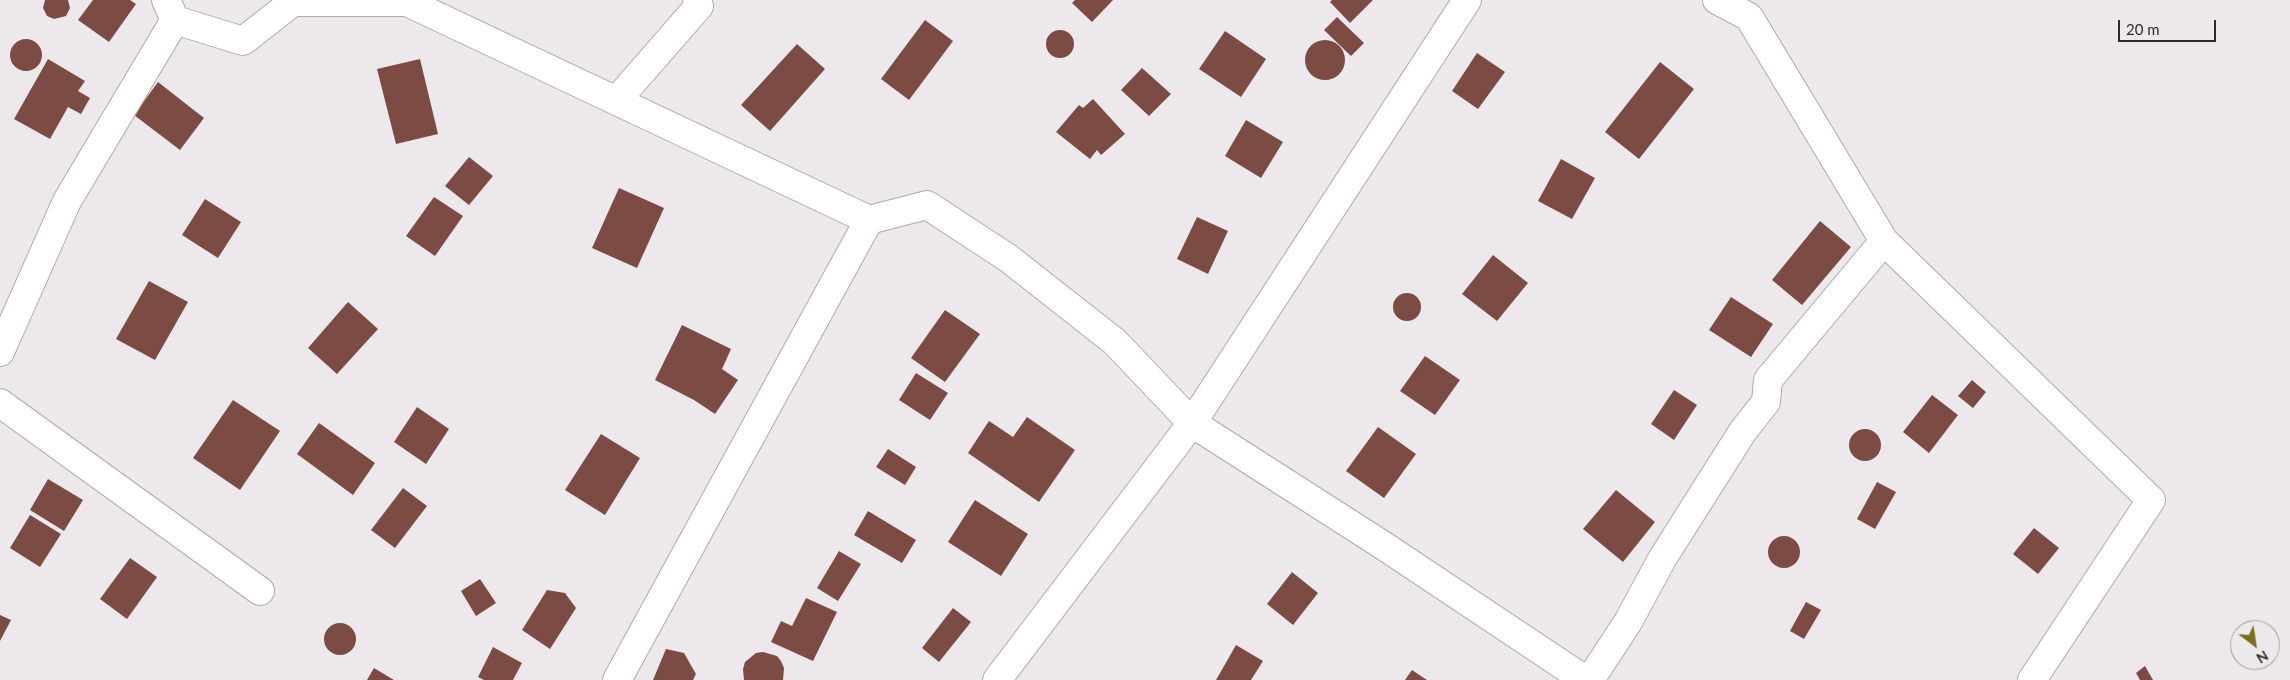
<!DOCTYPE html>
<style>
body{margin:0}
#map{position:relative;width:2290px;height:680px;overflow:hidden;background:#ece8ec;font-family:Lato,sans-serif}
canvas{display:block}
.north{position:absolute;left:2230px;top:620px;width:50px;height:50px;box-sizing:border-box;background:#ece8ec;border:1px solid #9f9c9f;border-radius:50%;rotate:149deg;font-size:14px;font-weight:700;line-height:20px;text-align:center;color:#2c2b2c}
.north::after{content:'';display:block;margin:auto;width:18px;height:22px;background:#797215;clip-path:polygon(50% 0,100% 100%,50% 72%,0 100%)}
.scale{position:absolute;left:2118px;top:20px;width:98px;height:22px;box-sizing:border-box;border:2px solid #2c2b2c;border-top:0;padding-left:6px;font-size:15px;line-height:18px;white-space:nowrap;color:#2c2b2c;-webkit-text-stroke:4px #ece8ec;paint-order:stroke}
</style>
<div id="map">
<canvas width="2290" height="680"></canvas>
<div class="north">N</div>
<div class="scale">20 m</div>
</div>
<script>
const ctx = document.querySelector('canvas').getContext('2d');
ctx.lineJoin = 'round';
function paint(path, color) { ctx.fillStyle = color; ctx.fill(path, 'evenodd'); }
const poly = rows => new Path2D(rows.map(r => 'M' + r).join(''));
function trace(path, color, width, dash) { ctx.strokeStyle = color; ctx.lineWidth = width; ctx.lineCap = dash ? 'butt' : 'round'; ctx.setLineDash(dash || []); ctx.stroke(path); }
paint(poly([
 [45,0,68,0,70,8,66,16,54,19,47,16,43,8],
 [93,0,130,0,136,4,109,42,78,20],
 [1075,0,1113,0,1092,22,1072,3],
 [1332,0,1373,0,1350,23,1330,2],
 [1337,17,1364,43,1351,56,1324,30],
 [925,20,953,41,909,100,881,79],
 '1046 44a14 14 0 1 1 28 0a14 14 0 1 1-28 0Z',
 [1225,31,1266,59,1241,97,1199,69],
 '10 55a16 16 0 1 1 32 0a16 16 0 1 1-32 0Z',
 '1305 60a20 20 0 1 1 40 0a20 20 0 1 1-40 0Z',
 [797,44,825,69,770,131,741,105],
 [1477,53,1505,72,1478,109,1452,91],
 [48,59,85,81,78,91,90,98,81,114,68,107,50,139,14,119],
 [420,59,438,134,396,144,377,69],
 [1660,62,1694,89,1639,159,1605,132],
 [1142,68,1171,94,1149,116,1121,90],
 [158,82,204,118,180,150,134,115],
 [1093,99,1125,134,1101,155,1097,150,1090,159,1056,132,1079,105,1083,108],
 [1246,120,1283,142,1261,178,1225,156],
 [469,157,493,176,469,205,445,186],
 [1561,159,1595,178,1572,219,1538,201],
 [619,188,664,208,637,268,592,248],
 [434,197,463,216,435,256,406,236],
 [205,199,241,222,218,258,182,235],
 [1197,217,1228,231,1208,274,1177,259],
 [1820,221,1851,247,1802,305,1772,280],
 [1493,255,1528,283,1497,321,1462,294],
 [149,281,188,302,155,360,116,339],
 '1393 307a14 14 0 1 1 28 0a14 14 0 1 1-28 0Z',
 [1731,297,1773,324,1751,357,1709,330],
 [348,302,378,329,337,374,308,348],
 [945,310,980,334,945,382,911,358],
 [682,325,731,349,722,369,738,380,715,414,694,400,655,380],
 [1425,356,1460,380,1435,415,1400,391],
 [916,373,948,393,930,420,899,400],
 [1972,380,1986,392,1973,408,1958,396],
 [1674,390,1697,405,1674,440,1651,424],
 [1932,395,1958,415,1929,453,1903,432],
 [233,400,280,431,240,490,193,458],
 [417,407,449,429,426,464,394,442],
 [1027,417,1075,450,1039,502,968,453,989,421,1013,437],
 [319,423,375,463,353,495,297,454],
 [1378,427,1416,454,1384,498,1346,471],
 '1849 445a16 16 0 1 1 32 0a16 16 0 1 1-32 0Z',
 [601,434,640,458,605,515,565,490],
 [888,449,916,467,905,485,876,467],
 [48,479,83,500,64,531,30,510],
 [1877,482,1896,492,1875,529,1857,519],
 [403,488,427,506,395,548,371,530],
 [1616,490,1655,522,1623,562,1583,529],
 [975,500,1028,534,1001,576,948,542],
 [868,511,916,540,902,563,854,535],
 [30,515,61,534,40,567,10,548],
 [2034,528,2059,548,2038,574,2013,554],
 '1768 552a16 16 0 1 1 32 0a16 16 0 1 1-32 0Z',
 [839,551,861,564,838,601,817,588],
 [130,558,157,577,127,619,100,599],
 [1292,572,1318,593,1293,625,1267,604],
 [480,579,496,603,476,616,461,591],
 [547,590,565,593,576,608,550,649,522,630],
 [806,598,837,612,813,661,771,642,781,621,792,626],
 [1806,602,1821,610,1804,639,1790,631],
 [953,608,971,622,939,662,922,648],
 [0,615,11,620,0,641],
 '324 639a16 16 0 1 1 32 0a16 16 0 1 1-32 0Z',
 [1236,645,1263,661,1251,680,1216,680],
 [493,647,522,663,513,680,484,680,478,677],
 [666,649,684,653,696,674,693,680,653,680],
 [763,652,777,656,781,661,784,668,783,680,744,680,743,669,745,662,756,653],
 [2145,666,2153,680,2140,680,2136,673],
 [374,668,394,680,367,680],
 [1412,670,1427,680,1405,680]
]), '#7c4c44');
const minor = poly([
 [166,0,175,20,243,41,293,2,407,2,869,220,927,205,1008,258,1115,342,1192,423,1381,544,1585,680],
 [1717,0,1749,17,1884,241,2151,500,2032,680],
 [617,100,699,6,697,0],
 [0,352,67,201,175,20],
 [0,403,260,591],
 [617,680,869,220],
 [997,680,1192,423,1467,0],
 [1590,680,1628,622,1662,559,1743,431,1766,402,1768,380,1884,241]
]);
trace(minor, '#aeaaae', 30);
trace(minor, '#fff', 28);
</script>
